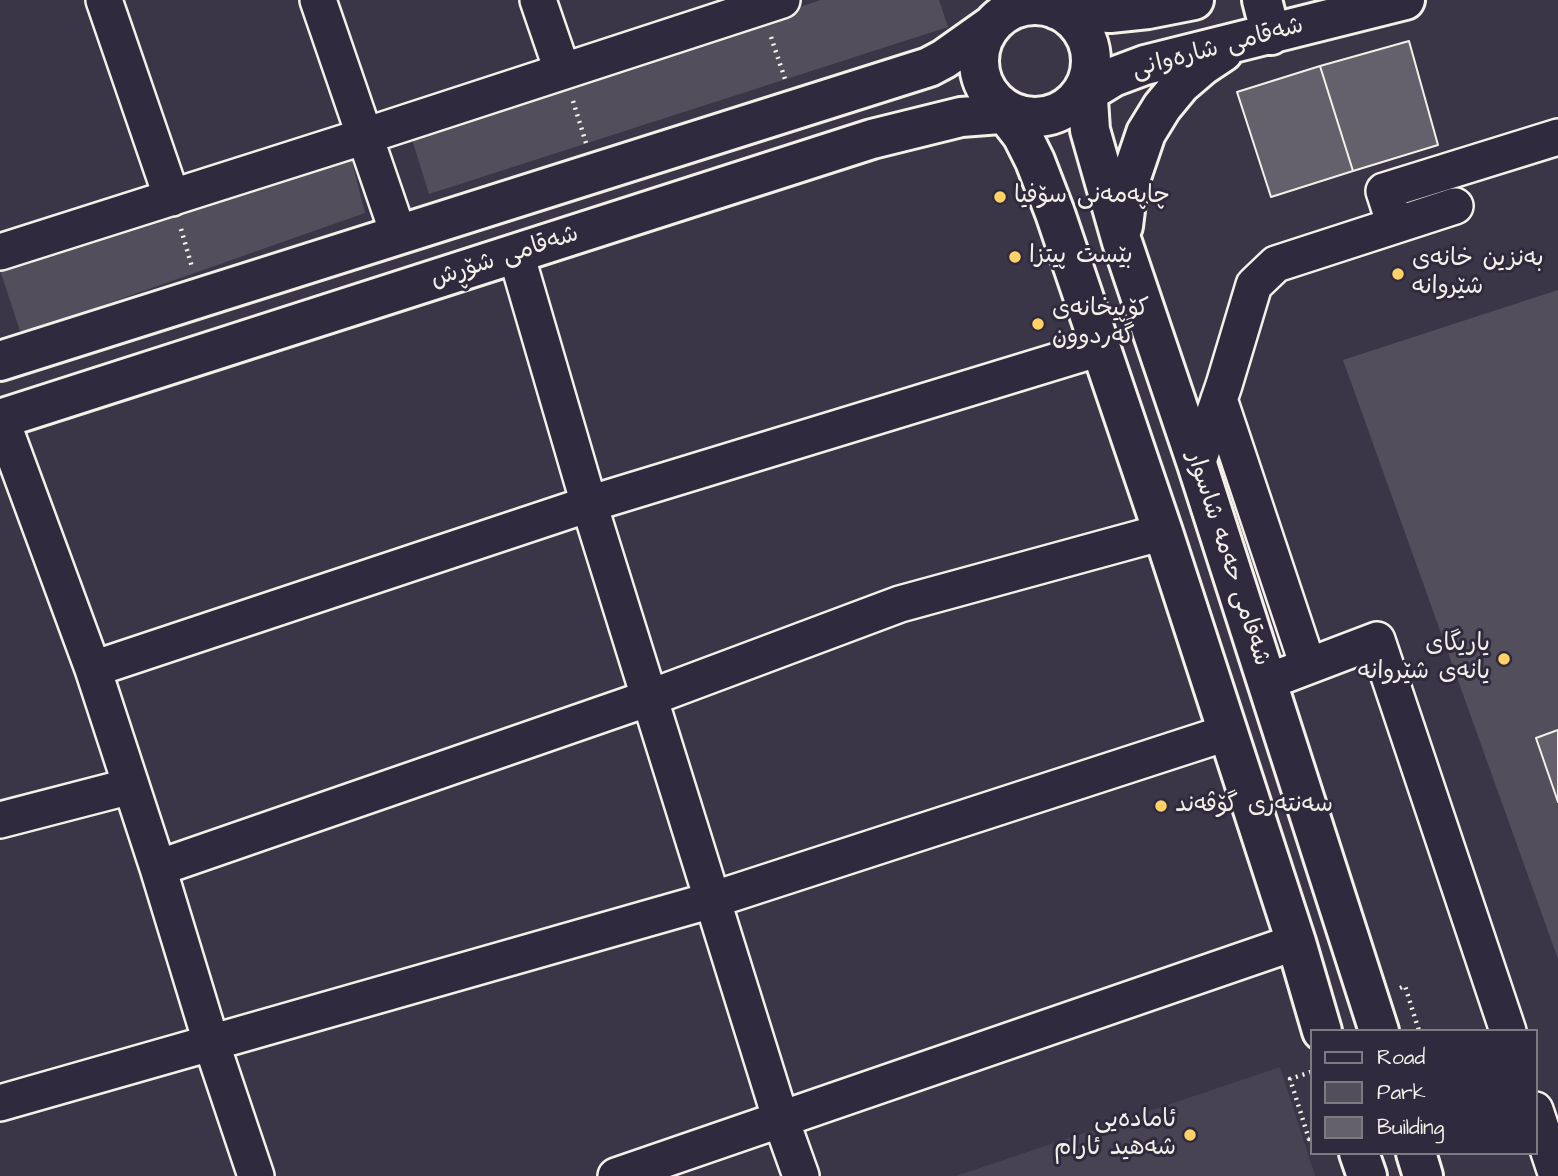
<!DOCTYPE html>
<meta charset="utf-8">
<style>
body{margin:0}
#map{position:relative;width:1558px;height:1176px;overflow:hidden;background:#3b3647;font-family:"Architects Daughter",sans-serif}
canvas{display:block}
.legend{position:absolute;left:1310px;top:1029px;width:228px;height:126px;box-sizing:border-box;background:#2f2a3d;border:2px solid #7e7a81;margin:0;padding:9px 12px;list-style:none;font-size:21px;color:#f4f1e8}
.legend li{display:flex;align-items:center;gap:14px;height:35px}
.legend b{width:35px;border:2px solid #7e7a81}
</style>
<div id="map">
<canvas width="1558" height="1176"></canvas>
<ul class="legend">
<li><b style="height:9px;background:#2f2a3d"></b>Road</li>
<li><b style="height:19px;background:#534e5c"></b>Park</li>
<li><b style="height:19px;background:#65616c"></b>Building</li>
</ul>
</div>
<script>
const ctx = document.querySelector('canvas').getContext('2d');
ctx.lineJoin = 'round';
function paint(path, color) { ctx.fillStyle = color; ctx.fill(path, 'evenodd'); }
const poly = rows => new Path2D(rows.map(r => 'M' + r).join(''));
function trace(path, color, width, dash) { ctx.strokeStyle = color; ctx.lineWidth = width; ctx.lineCap = dash ? 'butt' : 'round'; ctx.setLineDash(dash || []); ctx.stroke(path); }
function drawText(font, color, halo, rows, align = 'center') {
  ctx.font = font + ' "Architects Daughter","Playpen Sans Arabic",sans-serif'; ctx.lineWidth = 6; ctx.setLineDash([]); ctx.textBaseline = 'middle'; ctx.strokeStyle = halo; ctx.fillStyle = color; for (const [text, x, y, turn = 0] of rows) {
    ctx.save(); ctx.translate(x, y); ctx.rotate((+turn || 0) * Math.PI / 180); ctx.textAlign = isNaN(turn) ? turn : align; if (halo) ctx.strokeText(text, 0, 0); ctx.fillText(text, 0, 0); ctx.restore();
  }
}
paint(poly([
 [1280,1067,1315,1176,956,1176,1200,1094]
]), '#484352');
paint(poly([
 [821,0,939,0,948,27,429,194,410,133],
 [350,154,365,213,21,334,0,270],
 [1558,290,1558,959,1343,360]
]), '#534e5c');
const building = poly([
 [1409,41,1438,145,1353,171,1320,66,1409,41],
 [1320,66,1353,171,1271,197,1237,92,1320,66],
 [1558,730,1558,802,1536,738,1558,730]
]);
paint(building, '#65616c');
trace(building, '#f4f1e8', 2);
const minor = poly([
 [104,0,172,198],
 [318,0,398,233],
 [538,0,562,70],
 [1395,225,1384,191,1558,137],
 [0,252,365,136,782,0],
 [516,254,589,504,781,1120,801,1176],
 [1219,399,1308,666],
 [1,419,93,669,158,868,211,1042,256,1176],
 [1197,464,1224,385,1254,285,1276,264,1455,206],
 [93,669,589,504,1100,348],
 [1266,680,1285,675,1377,640,1508,1031],
 [0,820,131,786],
 [158,868,649,698,900,604,1163,532],
 [0,1103,712,900,1226,733],
 [1535,1110,1557,1176],
 [616,1176,1296,942]
]);
const major = poly([
 [1262,0,1271,35],
 '979 61a56 56 0 1 1 112 0a56 56 0 1 1-112 0Z',
 [1057,10,1110,13,1148,9,1194,0],
 [1087,84,1090,130,1122,242,1197,464,1379,1031],
 [1077,99,1113,77,1145,65,1405,0],
 [998,104,1022,135,1035,161,1055,213,1163,532,1296,942,1322,1031],
 [1123,226,1128,186,1146,133,1162,107,1181,84,1202,66,1223,52],
 [0,361,929,67,944,59,992,25],
 [0,419,872,139,961,117,1013,113],
 [1359,1153,1367,1176],
 [1416,1153,1423,1176]
]);
trace(minor, '#f4f1e8', 40);
trace(major, '#f4f1e8', 44);
trace(poly([
 [771,37,785,79],
 [573,101,586,143],
 [181,229,192,267],
 [1400,988,1405,986,1419,1031],
 [1311,1072,1290,1079,1309,1139,1311,1138]
]), '#f4f1e8', 4.5, [2, 5]);
trace(minor, '#2f2a3d', 35);
trace(major, '#2f2a3d', 38);
for (const [x, y, r, color] of [
 [1000,197,7,"#ffd166"],
 [1015,257,7,"#ffd166"],
 [1398,274,7,"#ffd166"],
 [1038,324,7,"#ffd166"],
 [1504,659,7,"#ffd166"],
 [1161,806,7,"#ffd166"],
 [1190,1135,7,"#ffd166"]
]) { const dot = new Path2D(); dot.arc(x, y, r, 0, 2 * Math.PI); ctx.fillStyle = color; ctx.fill(dot); trace(dot, '#2f2a3d', 2.5); }
drawText('24px', '#f4f1e8', '#2f2a3d', [
 ["شەقامی شارەوانی",1218,49,-15],
 ["شەقامی شۆڕش",505,258,-18],
 ["شەقامی حەمە شاسوار",1227,559,72]
]);
drawText('24px', '#f4f1e8', '#2f2a3d', [
 ["چاپەمەنی سۆفیا",1014,197],
 ["بێست پیتزا",1029,257],
 ["بەنزین خانەی",1412,260],
 ["شێروانە",1412,288],
 ["کۆپیخانەی",1052,310],
 ["گەردوون",1052,338],
 ["یاریگای",1490,645,"right"],
 ["یانەی شێروانە",1490,673,"right"],
 ["سەنتەری گۆڤەند",1175,806],
 ["ئامادەیی",1176,1121,"right"],
 ["شەهید ئارام",1176,1149,"right"]
], 'left');
</script>
